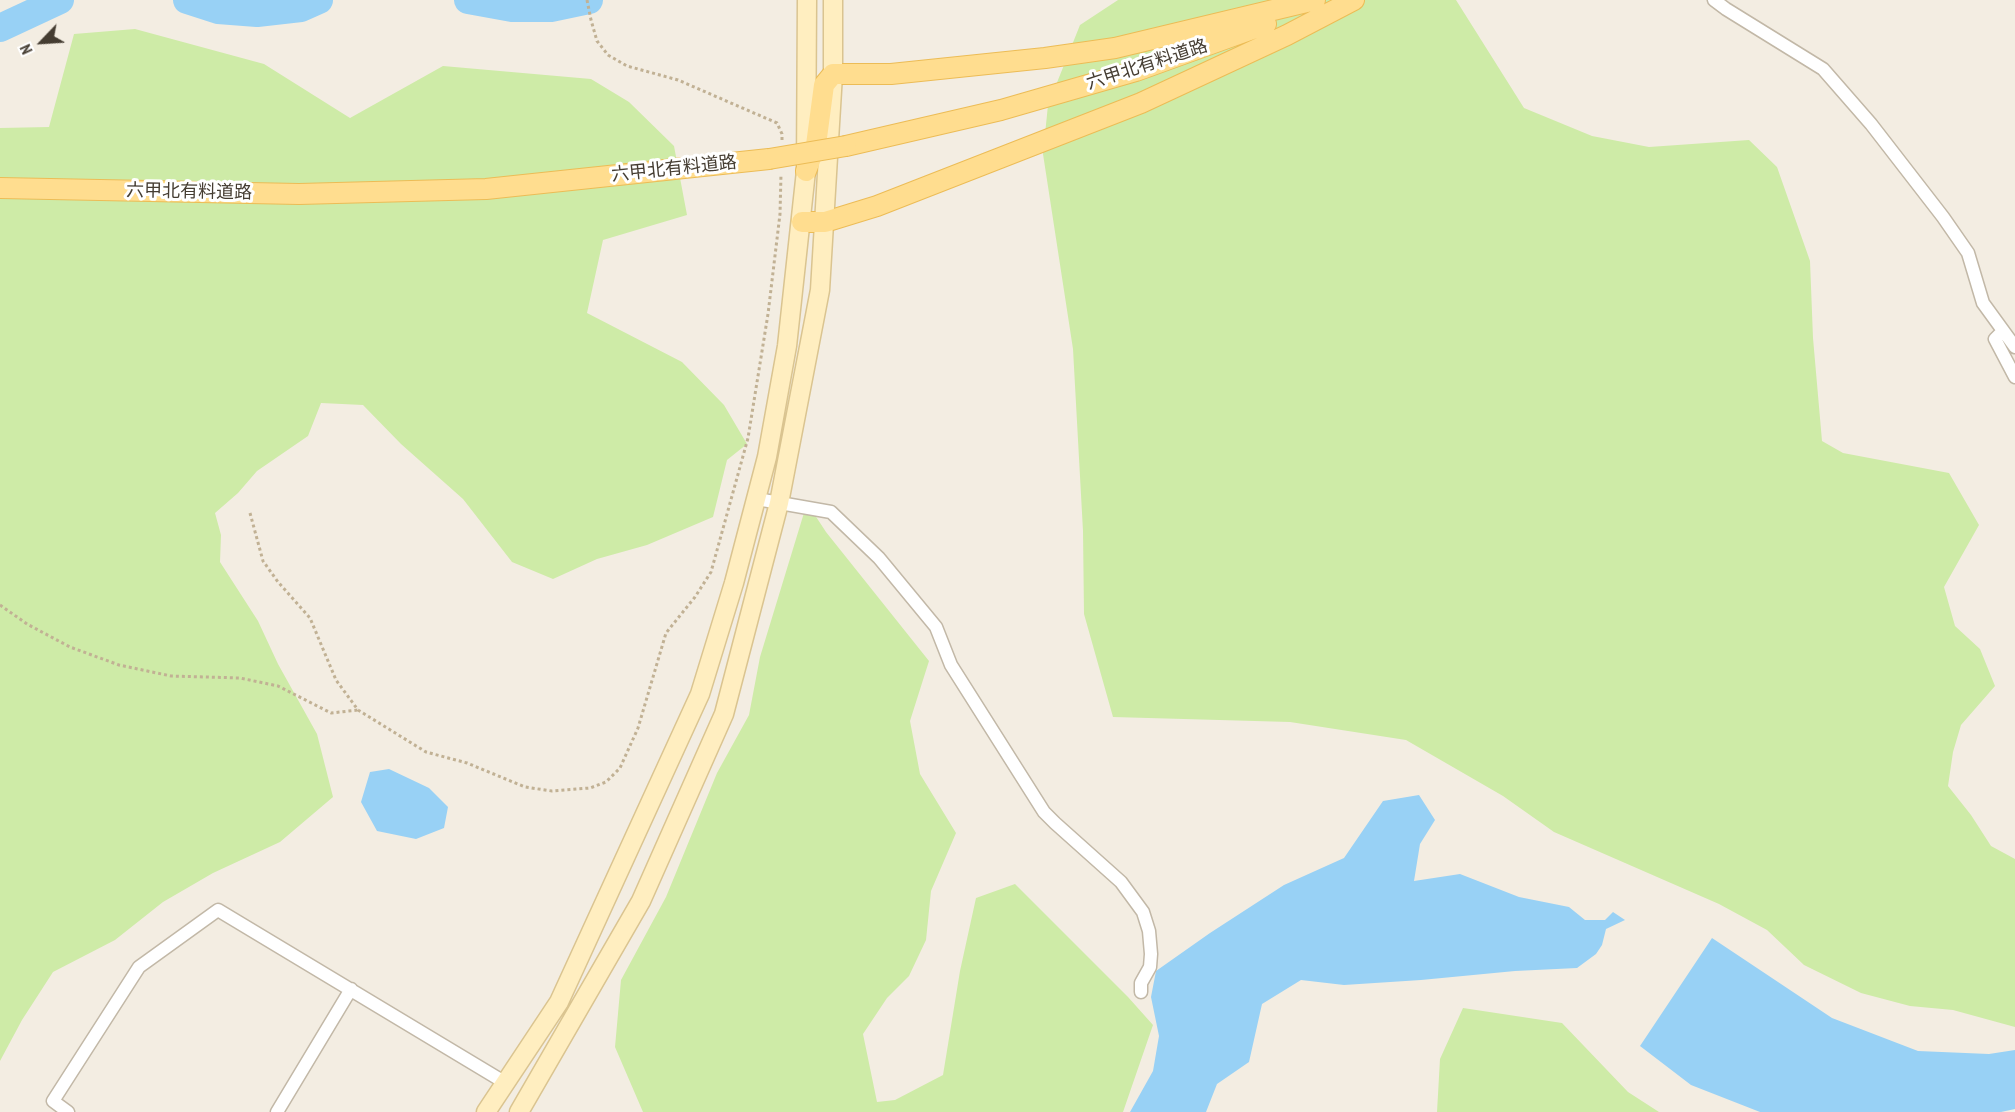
<!DOCTYPE html>
<meta charset="utf-8">
<style>
body{margin:0}
#map{position:relative;width:2015px;height:1112px;overflow:hidden;background:#f3ede2;font-family:"PT Sans Narrow",sans-serif}
canvas{display:block}
.north{position:absolute;left:12px;top:12px;width:60px;height:60px;-webkit-text-stroke:4px #fff;paint-order:stroke;rotate:245deg;font-size:16px;font-weight:700;line-height:24px;text-align:center;color:#453d32}
.north::after{content:'';display:block;margin:auto;width:21px;height:27px;background:#453d32;clip-path:polygon(50% 0,100% 100%,50% 72%,0 100%)}
</style>
<div id="map">
<canvas width="2015" height="1112"></canvas>
<div class="north">N</div>
</div>
<script>
const ctx = document.querySelector('canvas').getContext('2d');
ctx.lineJoin = 'round';
function paint(path, color) { ctx.fillStyle = color; ctx.fill(path, 'evenodd'); }
const poly = rows => new Path2D(rows.map(r => 'M' + r).join(''));
function trace(path, color, width, dash) { ctx.strokeStyle = color; ctx.lineWidth = width; ctx.lineCap = dash ? 'butt' : 'round'; ctx.setLineDash(dash || []); ctx.stroke(path); }
function drawText(font, color, halo, rows, align = 'center') {
  ctx.font = font + ' "PT Sans Narrow","Noto Sans JP",sans-serif'; ctx.lineWidth = 6; ctx.setLineDash([]); ctx.textBaseline = 'middle'; ctx.strokeStyle = halo; ctx.fillStyle = color; for (const [text, x, y, turn = 0] of rows) {
    ctx.save(); ctx.translate(x, y); ctx.rotate((+turn || 0) * Math.PI / 180); ctx.textAlign = isNaN(turn) ? turn : align; if (halo) ctx.strokeText(text, 0, 0); ctx.fillText(text, 0, 0); ctx.restore();
  }
}
paint(poly([
 [1118,0,1456,0,1524,108,1592,136,1649,147,1749,140,1777,167,1810,261,1813,338,1822,441,1843,453,1949,473,1979,525,1944,587,1955,626,1980,649,1995,686,1961,725,1953,752,1948,786,1971,815,1991,846,2015,859,2015,1027,1953,1010,1910,1006,1861,993,1804,965,1767,930,1719,904,1554,832,1503,796,1406,740,1290,722,1113,717,1084,614,1083,531,1073,349,1043,154,1048,105,1080,25],
 [135,29,264,64,350,118,443,66,591,79,629,102,674,146,687,215,603,240,587,313,682,362,724,405,747,444,727,460,713,517,647,545,597,559,553,579,512,562,463,499,401,444,363,405,321,403,308,436,257,471,238,493,215,513,221,535,220,562,258,621,278,664,317,734,333,797,280,842,213,873,163,902,115,940,53,972,22,1020,0,1061,0,128,49,127,74,34],
 [807,503,826,532,929,661,910,721,920,774,956,833,931,891,926,940,909,976,887,998,863,1034,877,1102,895,1100,943,1075,960,971,976,898,1015,884,1128,997,1153,1025,1123,1112,643,1112,615,1047,621,980,666,897,717,773,749,715,760,657],
 [1463,1008,1562,1023,1628,1092,1659,1112,1437,1112,1440,1059]
]), '#ceeba7');
paint(poly([
 [389,769,429,788,448,807,444,828,416,839,377,831,361,802,370,772],
 [1419,795,1435,820,1420,844,1414,881,1460,874,1519,897,1569,907,1585,920,1605,920,1613,912,1625,920,1606,929,1602,945,1596,954,1577,968,1515,971,1421,980,1344,985,1301,980,1262,1004,1249,1062,1217,1084,1206,1112,1130,1112,1153,1071,1159,1036,1151,997,1156,971,1210,933,1284,885,1344,858,1383,801],
 [1712,938,1832,1018,1918,1051,1989,1054,2015,1050,2015,1109,2001,1112,1760,1112,1691,1085,1640,1046]
]), '#98d1f5');
trace(poly([
 [187,0,218,10,257,13,301,8,319,0],
 [468,0,512,8,551,8,589,0],
 [0,28,60,0]
]), '#98d1f5', 28);
const street = poly([
 [1714,0,1726,9,1823,69,1871,124,1943,217,1968,253,1983,303,2015,347],
 [2002,332,1995,339,2015,377],
 [757,499,831,512,879,558,936,627,951,665,1044,812,1055,823,1121,882,1143,912,1149,931,1151,954,1150,967,1141,983,1141,992],
 [68,1112,53,1101,139,967,218,910,504,1082],
 [277,1112,351,989]
]);
const secondary = poly([
 [486,1112,559,1002,700,694,734,583,767,457,787,346,806,171,807,0],
 [519,1112,641,901,724,714,779,503,820,290,833,74,833,0]
]);
const primary = poly([
 [846,146,1001,110,1136,71,1266,24],
 [806,171,816,145,824,85,833,74,891,74,1045,58,1115,48,1315,0],
 [0,188,299,194,486,189,769,159],
 [802,222,825,222,877,206,1141,103,1287,35,1354,0]
]);
trace(street, '#c2b8a7', 15);
trace(secondary, '#dac490', 21);
trace(primary, '#ecbc56', 22);
trace(poly([
 [587,0,591,20,597,41,608,55,627,66,678,80,777,123,782,134,782,141],
 [250,513,263,561,278,582,310,618,336,680,358,710,426,752,467,763,525,787,552,791,590,788,606,782,620,768,638,728,666,633,695,597,711,572,748,438,768,314,780,214,781,174],
 [0,605,27,624,70,647,119,665,171,676,240,678,278,686,331,713,358,710]
]), '#c1b194', 3, [3, 3]);
trace(street, '#fff', 12);
trace(secondary, '#ffeec0', 18);
trace(primary, '#ffdd8f', 20);
const primaryBridge = poly([
 [769,159,846,146]
]);
trace(primaryBridge, '#ecbc56', 22, []);
trace(primaryBridge, '#ffdd8f', 20);
drawText('18px', '#453d32', '#fff', [
 ["六甲北有料道路",1147,65,-18],
 ["六甲北有料道路",674,169,-6],
 ["六甲北有料道路",189,192,1]
]);
</script>
